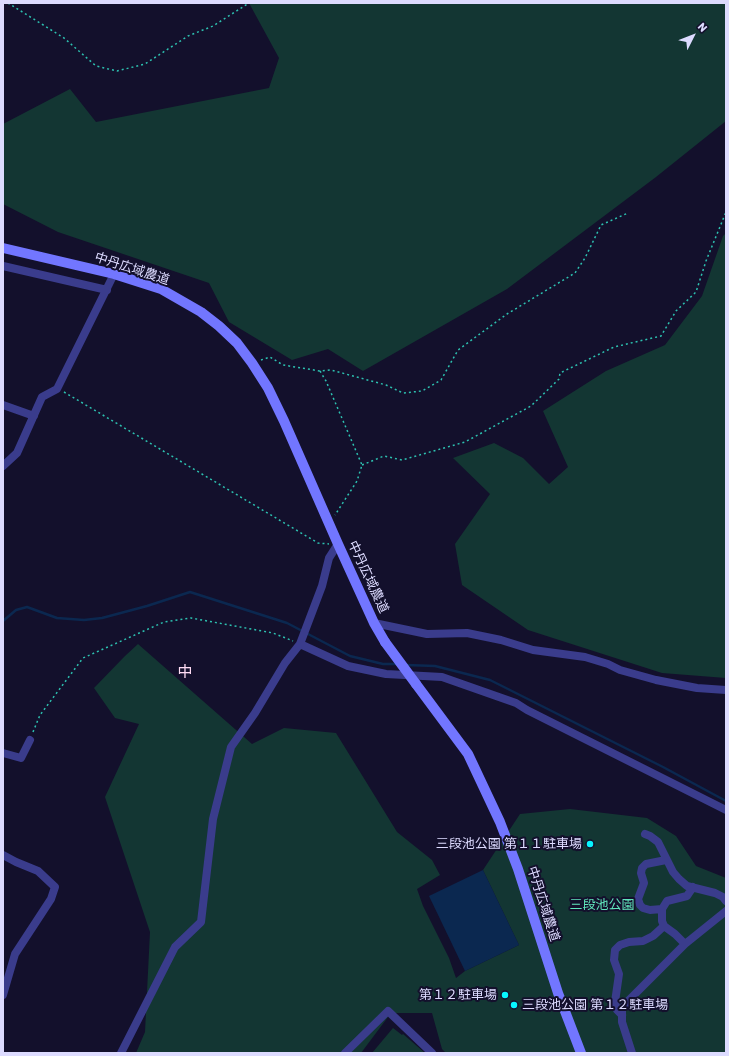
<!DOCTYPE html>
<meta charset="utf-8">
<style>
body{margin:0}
#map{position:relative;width:729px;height:1056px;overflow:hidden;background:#13102c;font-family:Rubik,sans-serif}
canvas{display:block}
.frame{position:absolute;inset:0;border:4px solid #dddbff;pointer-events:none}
.north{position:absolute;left:673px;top:16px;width:40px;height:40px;-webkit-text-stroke:3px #13102c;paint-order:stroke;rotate:48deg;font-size:11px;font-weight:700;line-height:16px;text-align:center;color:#dddbff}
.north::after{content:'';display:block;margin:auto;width:14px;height:18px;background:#dddbff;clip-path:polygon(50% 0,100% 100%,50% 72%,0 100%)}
</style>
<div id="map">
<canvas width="729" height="1056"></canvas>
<div class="frame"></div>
<div class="north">N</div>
</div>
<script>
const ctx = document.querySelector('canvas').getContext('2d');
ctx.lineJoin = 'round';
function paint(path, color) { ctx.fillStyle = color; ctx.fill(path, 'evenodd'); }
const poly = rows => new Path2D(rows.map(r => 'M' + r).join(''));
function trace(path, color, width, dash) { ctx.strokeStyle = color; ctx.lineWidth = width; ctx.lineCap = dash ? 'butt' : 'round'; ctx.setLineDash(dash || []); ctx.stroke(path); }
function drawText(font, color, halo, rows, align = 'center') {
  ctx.font = font + ' Rubik,"Noto Sans JP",sans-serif'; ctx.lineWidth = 4; ctx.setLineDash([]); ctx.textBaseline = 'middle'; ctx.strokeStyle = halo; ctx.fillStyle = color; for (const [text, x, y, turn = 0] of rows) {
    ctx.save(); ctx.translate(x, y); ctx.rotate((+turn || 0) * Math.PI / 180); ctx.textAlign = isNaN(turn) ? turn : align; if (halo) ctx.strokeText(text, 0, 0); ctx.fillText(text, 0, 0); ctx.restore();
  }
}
paint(poly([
 [249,3,726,3,726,121,656,177,507,289,363,371,328,349,292,360,229,322,209,283,58,232,3,204,3,124,70,89,96,122,269,88,279,58],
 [726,233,726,678,662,673,528,630,462,585,455,544,490,494,453,458,494,443,523,458,549,484,568,467,543,411,606,371,665,345,702,296,723,236],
 [138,644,252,744,284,728,336,733,397,832,432,860,440,875,417,889,423,906,449,958,456,978,465,971,519,945,483,870,520,814,570,809,647,818,676,836,696,866,726,878,726,1053,446,1053,442,1049,432,1013,391,1013,361,1053,136,1053,145,1032,150,932,105,797,139,724,115,718,94,688,125,656],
 [393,1028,402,1035,403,1034,425,1053,372,1053]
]), '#133633');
paint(poly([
 [483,870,519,945,465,971,429,896]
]), '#0b2850');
trace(poly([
 [3,621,16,610,27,607,57,618,84,620,102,618,147,606,190,592,287,623,350,656,383,664,399,664],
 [406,665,435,666,490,680,663,767,726,801]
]), '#0b2850', 2.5);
trace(poly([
 [8,3,64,38,96,66,117,71,145,64,188,36,213,26,249,3],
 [261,360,270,357,283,365,320,371,331,370,386,385,403,393,422,391,441,380,458,350,507,314,575,273,585,258,601,225,628,213],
 [320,371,326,381,362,465,357,481,335,515],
 [64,392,318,543,329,544],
 [362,465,384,456,402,460,465,442,531,406,559,379,560,373,614,347,661,336,676,311,696,292,706,261,726,212],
 [33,732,40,715,83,658,164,622,191,618,273,633,293,641]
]), '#2dc1b0', 1.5, [2, 3]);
trace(poly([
 [3,266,107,290],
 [3,405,34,416],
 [3,466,17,453,42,397,57,389,114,274],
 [374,623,427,634,467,633,501,640,533,650,585,657,608,664,620,670,656,680,697,688,726,690],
 [300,644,348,666,386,674,442,677,516,703,527,710,726,810],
 [3,753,21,758,30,740],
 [645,834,650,836,658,842,673,872,679,879,687,886,715,893,723,897,726,901],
 [3,855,16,862,38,871,55,887,51,899,15,954,3,995],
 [662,909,650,910,643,908,640,905,638,899,644,883,641,873,642,868,646,864,666,860],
 [685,944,675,934,664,926,662,921,662,909,667,901,687,896,693,887],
 [622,1015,617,1010,615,1002,619,974,614,960,615,950,620,945,629,942,643,941,653,936,664,926],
 [121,1053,175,947,201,922,213,819,231,747,255,713,285,663,300,644,322,586,329,558,338,544],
 [345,1053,388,1011,432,1053],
 [632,1053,622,1022,622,1009,628,1001,685,944,726,911]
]), '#3a3c8c', 8);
trace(poly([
 [3,248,114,274,161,289,201,312,219,326,237,343,252,363,268,388,284,421,338,544,374,623,385,642],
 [416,684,468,754,500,822,518,869,558,993,581,1053]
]), '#7276ff', 10);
trace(poly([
 [385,642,416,684]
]), '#7276ff', 10);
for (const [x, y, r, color] of [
 [590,844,4,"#07f5ff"],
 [505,995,4,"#07f5ff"],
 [514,1005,4,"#07f5ff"]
]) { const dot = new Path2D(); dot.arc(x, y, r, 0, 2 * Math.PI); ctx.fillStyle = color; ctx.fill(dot); trace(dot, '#13102c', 1.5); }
drawText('13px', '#dddbff', '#13102c', [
 ["中丹広域農道",132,269,18],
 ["中丹広域農道",368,577,65],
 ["中丹広域農道",543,904,72]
]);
drawText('13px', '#dddbff', '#13102c', [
 ["三段池公園 第１１駐車場",582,844],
 ["第１２駐車場",497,995],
 ["三段池公園 第１２駐車場",522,1005,"left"]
], 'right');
drawText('13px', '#61e5bc', '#13102c', [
 ["三段池公園",602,905]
]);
drawText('15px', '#ffddf5', '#13102c', [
 ["中",185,673]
]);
</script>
